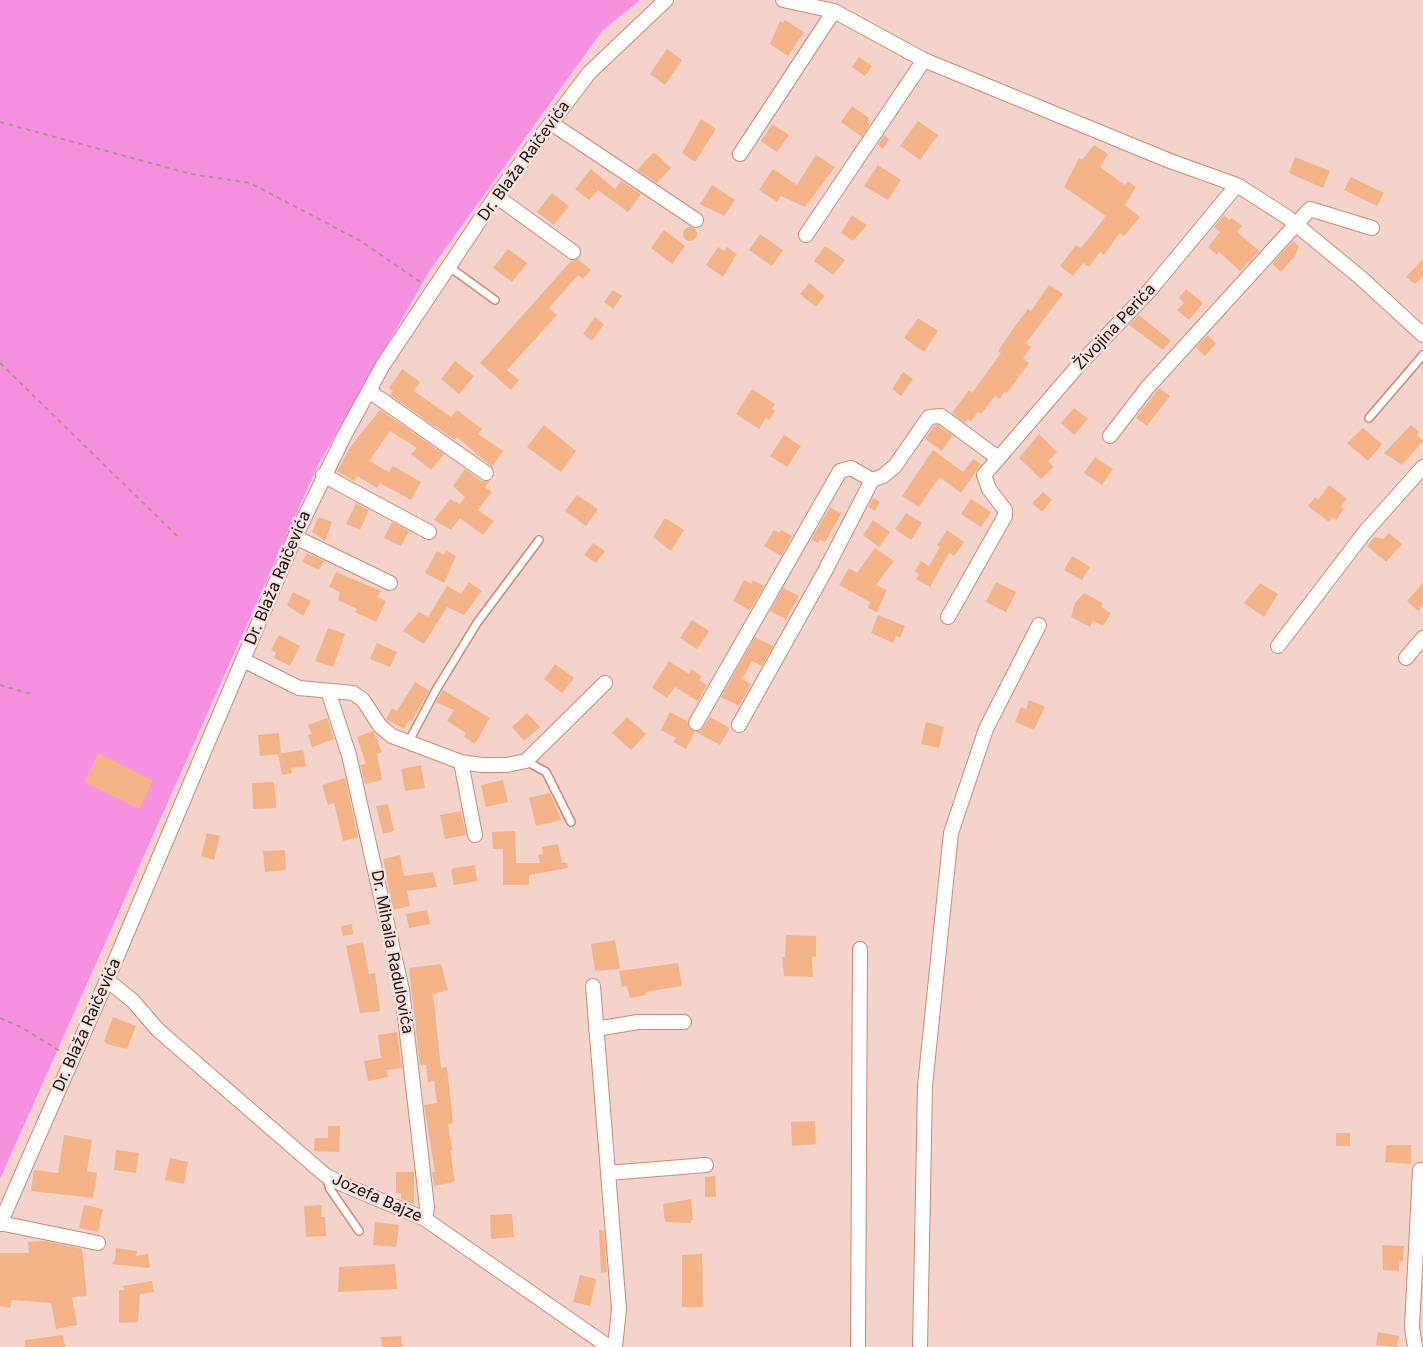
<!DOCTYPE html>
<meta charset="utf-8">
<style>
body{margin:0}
canvas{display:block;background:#f4d3ca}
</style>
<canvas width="1423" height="1347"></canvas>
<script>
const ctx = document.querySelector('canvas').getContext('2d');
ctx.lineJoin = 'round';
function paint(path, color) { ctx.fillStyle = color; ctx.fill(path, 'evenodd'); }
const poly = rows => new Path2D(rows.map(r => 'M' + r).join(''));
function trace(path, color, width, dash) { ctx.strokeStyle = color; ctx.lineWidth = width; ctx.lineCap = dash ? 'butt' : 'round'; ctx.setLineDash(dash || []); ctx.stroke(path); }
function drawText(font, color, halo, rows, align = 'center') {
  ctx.font = font + ' Inter,sans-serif'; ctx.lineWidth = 5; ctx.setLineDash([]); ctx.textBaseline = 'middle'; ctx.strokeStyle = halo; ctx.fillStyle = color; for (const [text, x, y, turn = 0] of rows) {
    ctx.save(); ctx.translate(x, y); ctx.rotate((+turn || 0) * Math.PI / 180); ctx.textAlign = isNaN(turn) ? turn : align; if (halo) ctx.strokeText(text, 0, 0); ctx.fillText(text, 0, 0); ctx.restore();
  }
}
paint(poly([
 [0,0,640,0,602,31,430,270,317,467,0,1179]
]), '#f691df');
paint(poly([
 [785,20,804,32,788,56,770,44,780,21,783,23],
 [667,49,682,60,665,85,650,74],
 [859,57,872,66,865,76,852,67],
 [852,106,869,118,867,122,870,124,862,137,841,122],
 [701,119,716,129,695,162,682,153],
 [918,121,938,135,920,160,900,146],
 [772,124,789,135,777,152,761,141],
 [884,135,889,139,883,149,878,145],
 [1094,145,1108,154,1100,167,1125,185,1128,181,1136,187,1125,205,1140,217,1124,236,1120,233,1104,255,1100,252,1089,267,1083,263,1073,276,1060,266,1076,245,1081,248,1106,216,1064,187,1079,158,1082,160],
 [654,152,671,168,657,183,637,170],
 [816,155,835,167,805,207,781,196,777,202,759,190,773,169,797,185],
 [1295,157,1330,171,1323,188,1289,173],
 [878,165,901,180,888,200,864,186],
 [591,169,615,189,621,181,641,194,628,212,598,190,589,200,575,189],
 [1351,177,1384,193,1377,206,1344,190],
 [712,185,735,200,724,216,700,204],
 [552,193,569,206,554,225,537,212],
 [852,215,867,225,853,241,841,233],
 [1224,215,1229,220,1232,218,1242,226,1237,232,1259,251,1240,271,1219,252,1217,255,1208,247,1220,232,1214,227],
 '683 234a7 7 0 1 1 14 0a7 7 0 1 1-14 0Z',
 [664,230,685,246,672,264,651,248],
 [760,234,783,250,772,266,749,250],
 [1293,241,1299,246,1295,256,1281,272,1272,264],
 [825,246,845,260,833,275,814,261],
 [718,247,724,251,727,247,737,254,723,277,706,265],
 [508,249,527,263,512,282,493,268],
 [578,259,591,270,583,279,578,275,549,308,557,315,507,370,519,380,511,390,480,363,571,261],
 [1423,259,1423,276,1415,284,1406,277],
 [809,283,825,296,816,307,800,294],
 [1049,285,1063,294,1026,343,1031,347,1023,358,1029,363,1007,393,1005,391,1000,399,995,396,981,414,978,412,971,421,968,419,965,423,952,413,969,390,972,393,1001,353,998,351,1015,326,1028,309,1031,311],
 [1186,289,1203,303,1189,320,1177,310,1184,303,1179,298],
 [613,290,622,296,613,309,604,302],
 [1139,315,1171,341,1163,350,1129,325],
 [595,317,604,324,592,341,583,334],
 [918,318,938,331,924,352,904,338],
 [1208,335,1216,343,1205,356,1196,347],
 [455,361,474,376,459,394,441,379],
 [402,369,420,382,414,391,451,417,457,410,482,429,478,434,503,451,492,467,457,437,455,440,390,395,393,391,389,388],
 [903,372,913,379,901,396,892,389],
 [1159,388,1170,396,1147,426,1136,418],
 [752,389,775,404,772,409,775,411,769,420,766,418,759,429,736,414],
 [1074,408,1088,419,1074,435,1061,423],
 [380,410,444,454,431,470,411,454,417,448,390,431,369,461,389,472,393,466,421,482,411,500,380,483,377,488,357,476,354,481,337,471,351,446],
 [544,425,576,451,561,472,527,447],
 [938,425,955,437,952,436,942,451,925,439,934,426],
 [1411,425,1419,432,1417,435,1423,441,1402,465,1384,453],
 [1363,428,1382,444,1368,461,1347,443],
 [1039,434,1057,452,1048,461,1054,467,1041,479,1019,458],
 [784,435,801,446,787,467,770,456],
 [933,450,963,472,973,459,981,464,961,493,941,478,938,479,919,507,902,496],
 [1095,457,1113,469,1102,485,1084,473],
 [465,469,481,481,490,481,485,487,492,492,478,510,494,521,483,535,460,518,451,530,434,520,450,499,460,504,465,497,453,486],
 [1329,485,1347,499,1341,506,1344,509,1336,520,1333,517,1329,522,1308,506,1315,497,1318,500],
 [1043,492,1052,500,1042,512,1032,503],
 [577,495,598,509,586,526,565,511],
 [873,498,880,502,875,511,868,507],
 [971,499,991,512,981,527,961,514],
 [356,503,369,510,360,530,346,524],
 [830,507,841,514,825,542,820,540,818,543,811,540],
 [906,513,922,523,911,540,895,529],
 [318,517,332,522,325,541,312,532],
 [665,518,684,530,671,551,653,537],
 [873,520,890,532,879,547,863,535],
 [392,522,409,531,401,546,384,538],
 [774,530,780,533,781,530,792,536,781,556,764,546],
 [947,530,964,542,954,556,949,553,930,587,916,579,919,574,915,571,921,561,929,566,940,547,937,545],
 [1389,533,1402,544,1386,562,1367,546,1375,537,1383,539],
 [593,543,605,551,596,563,584,555],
 [875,548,894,561,876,585,887,590,877,612,868,608,870,602,839,585,849,568,857,573],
 [446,550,456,556,444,583,425,573,437,551,444,555],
 [307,553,324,561,319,570,302,562],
 [1072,556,1090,567,1082,580,1064,570],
 [336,572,381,591,377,597,386,601,376,622,355,612,357,609,338,600,340,592,329,587],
 [744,580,751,584,753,580,764,586,750,610,733,601],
 [469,582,482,591,464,615,447,607,424,644,403,631,419,612,428,617,447,586,461,594],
 [996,582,1016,592,1006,612,986,602],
 [1260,583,1278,594,1264,617,1244,603],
 [1423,583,1423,604,1418,611,1407,601],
 [783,588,799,596,786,619,770,611],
 [293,592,311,601,303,616,287,605],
 [1084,593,1103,603,1101,607,1111,613,1103,626,1093,621,1090,627,1071,617,1075,603],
 [878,615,905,626,900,638,896,636,893,643,871,633],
 [692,620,709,631,697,649,680,638],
 [328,628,345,634,333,667,315,661],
 [279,635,300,646,290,666,274,658,276,653,271,650],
 [755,637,773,646,762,666,752,661,742,679,751,684,739,706,721,697],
 [377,643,397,652,390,667,370,659],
 [669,661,689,674,691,669,702,676,699,680,707,685,698,701,675,687,667,698,652,688],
 [555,664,574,678,562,693,544,679],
 [415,682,429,691,412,721,409,720,404,729,386,719,392,708,397,711],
 [443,690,490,718,475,744,464,737,466,733,447,721,454,710,436,702],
 [1029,700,1045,707,1034,730,1015,722,1021,707,1026,709],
 [670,712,687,721,689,728,695,732,686,749,673,742,676,738,661,730],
 [527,713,540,727,524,741,512,727],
 [627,717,646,734,631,750,612,733],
 [710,717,730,728,720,745,696,732,703,728],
 [327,718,334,739,312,747,308,735,312,734,308,725],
 [926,722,944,727,939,748,921,744],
 [373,731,382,752,377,754,382,780,365,784,360,765,366,764,357,737],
 [279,733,281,754,260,756,258,735],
 [303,750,306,766,291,768,292,773,282,775,278,754],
 [98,753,153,781,139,809,84,782],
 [421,765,425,788,405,791,401,769],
 [345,778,358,837,343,841,334,803,328,805,322,785],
 [503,780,508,802,486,807,481,785],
 [274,782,276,808,253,809,252,783],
 [550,793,561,820,536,826,529,798],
 [388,804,394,831,383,834,376,806],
 [461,811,466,835,445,839,440,815],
 [515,831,516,863,540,863,538,855,543,854,542,847,558,844,562,863,567,863,568,868,529,875,529,884,526,885,503,885,503,849,493,849,492,832],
 [207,833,220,836,214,860,201,856],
 [285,850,286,870,265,872,263,851],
 [400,855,404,876,433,872,437,887,407,891,410,906,393,910,383,859],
 [475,865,477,881,454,885,451,870,454,868],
 [427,910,430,924,409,928,406,914],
 [352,924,353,934,343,936,341,926],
 [786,935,816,936,816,957,812,957,813,977,784,976,782,957,785,957],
 [615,940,620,969,595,971,591,944],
 [363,942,369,974,375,973,380,1011,360,1013,346,946],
 [678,963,682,986,645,992,646,995,630,998,627,986,622,987,619,971],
 [441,964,448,990,433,994,441,1068,447,1067,453,1123,448,1124,452,1150,450,1150,455,1182,434,1186,432,1172,435,1172,424,1105,437,1103,434,1081,428,1082,426,1065,420,1065,409,968],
 [113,1017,136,1026,127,1049,107,1044,104,1041],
 [397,1032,402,1068,387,1070,388,1077,368,1081,364,1061,381,1058,378,1035],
 [815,1121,816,1144,792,1146,791,1122],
 [328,1126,340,1126,339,1152,314,1151,315,1138,328,1138],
 [1336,1133,1350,1133,1350,1146,1336,1146],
 [64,1135,92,1140,87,1171,97,1173,93,1198,31,1191,34,1170,58,1173],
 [1386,1145,1411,1145,1411,1164,1385,1162],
 [116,1150,139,1153,136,1173,114,1170],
 [170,1158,188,1162,184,1184,165,1180],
 [396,1172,414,1172,414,1204,401,1199,401,1193,396,1193],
 [715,1176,716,1197,705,1197,705,1177],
 [691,1199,693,1220,691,1220,691,1223,665,1222,663,1204],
 [84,1205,103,1209,98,1232,79,1228],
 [322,1205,321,1217,325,1217,326,1236,306,1237,304,1206],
 [512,1214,514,1237,491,1239,490,1215],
 [375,1222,399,1225,396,1247,373,1245],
 [599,1230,604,1230,607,1272,601,1273],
 [45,1241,82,1249,87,1296,72,1297,77,1325,56,1329,51,1303,12,1300,10,1308,0,1306,0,1253,29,1253,28,1242],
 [1382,1245,1404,1246,1403,1261,1399,1261,1399,1271,1383,1270],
 [116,1248,137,1251,136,1256,148,1254,150,1268,111,1264,115,1260],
 [702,1254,703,1307,682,1307,682,1255],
 [395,1264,397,1289,338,1292,339,1267],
 [580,1275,596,1279,590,1306,573,1302],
 [152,1281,154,1292,140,1294,138,1322,119,1323,119,1290,124,1290,123,1286],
 [1378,1332,1399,1336,1397,1347,1376,1345],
 [63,1335,65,1347,25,1347,25,1340],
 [401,1336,402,1347,382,1347,381,1337]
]), '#f4b386');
const service = poly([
 [448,266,495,300],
 [1369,418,1423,355],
 [408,743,436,690,477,623,539,540],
 [526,761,546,772,571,822],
 [326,1177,330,1189,359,1231]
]);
const minor = poly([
 [783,0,834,11,924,60,1170,161,1237,185,1287,217,1361,278,1423,335],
 [551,123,696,220],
 [740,154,834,11],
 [496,196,573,252],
 [806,235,924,60],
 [369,391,486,473],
 [1110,436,1147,388,1310,209,1372,228],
 [323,475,429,532],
 [295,537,390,583],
 [948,617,1005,516,1005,510,989,489,984,475,1078,366,1150,290,1237,185],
 [1278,646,1365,532,1423,467],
 [1406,658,1423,638],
 [243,660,299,688,353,693,363,700,380,726,392,736,461,762,482,765,507,765,526,761,605,683],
 [328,691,349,755,402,990,427,1207,425,1219],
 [696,723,840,471,851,468,872,480],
 [739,725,824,573,872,480,883,476,895,466,929,417,941,416,998,458],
 [461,762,475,835],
 [107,980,133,1001,158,1030,325,1175,342,1184,425,1219,609,1347],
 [593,986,619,1309,615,1347],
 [596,1029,638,1022,684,1022],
 [608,1173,706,1165],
 [0,1223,98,1243],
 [0,1224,107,980,295,537,344,436,383,365,496,196,589,73,666,0],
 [858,1347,860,949],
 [920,1347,925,1086,951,833,986,729,1039,625],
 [1415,1347,1412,1327,1420,1170]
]);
trace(service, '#d08672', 10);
trace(minor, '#d08672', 16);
trace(poly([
 [0,122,191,174,250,183,359,240,422,283],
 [0,363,178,537],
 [0,685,35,695],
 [0,1018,21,1027,60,1051]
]), '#b1928a', 2, [4.5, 4.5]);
trace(service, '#fff', 7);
trace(minor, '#fff', 14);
drawText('16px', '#240904', '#f5e5e0', [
 ["Dr. Blaža Raičevića",524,161,-54],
 ["Živojina Perića",1115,327,-47],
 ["Dr. Blaža Raičevića",278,578,-67],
 ["Dr. Mihaila Radulovića",392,952,79],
 ["Dr. Blaža Raičevića",87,1025,-66],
 ["Jozefa Bajze",377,1198,24]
]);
</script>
